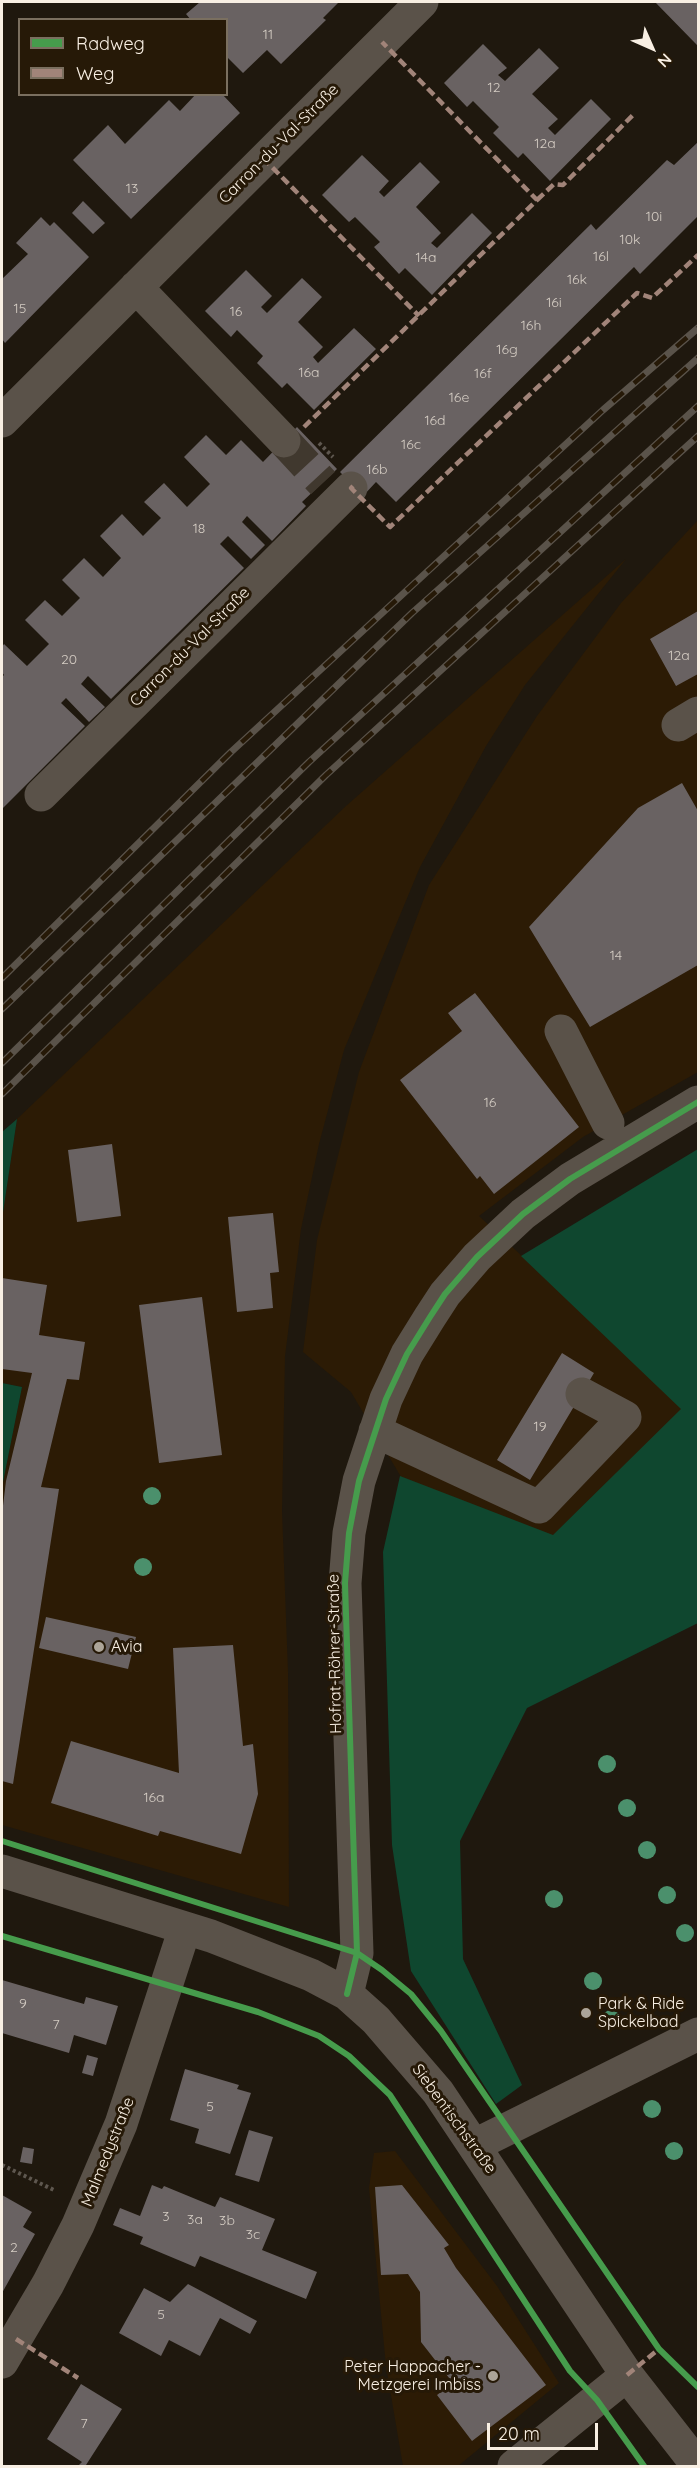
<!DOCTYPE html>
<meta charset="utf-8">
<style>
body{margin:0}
#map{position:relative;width:700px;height:2468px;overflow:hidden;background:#1f180e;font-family:Quicksand,sans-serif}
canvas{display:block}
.frame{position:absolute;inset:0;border:3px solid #f8efe3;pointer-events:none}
.legend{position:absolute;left:18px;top:18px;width:210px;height:78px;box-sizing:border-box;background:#261907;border:2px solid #7a6f5f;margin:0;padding:8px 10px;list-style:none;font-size:18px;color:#f8efe3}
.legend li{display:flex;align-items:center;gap:12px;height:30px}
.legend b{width:30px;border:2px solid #7a6f5f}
.north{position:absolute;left:622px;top:18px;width:60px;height:60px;-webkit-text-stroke:4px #261907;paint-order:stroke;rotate:135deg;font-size:16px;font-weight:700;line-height:24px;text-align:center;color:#f8efe3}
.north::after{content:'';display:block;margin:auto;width:21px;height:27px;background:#f8efe3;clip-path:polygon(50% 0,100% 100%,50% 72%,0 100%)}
.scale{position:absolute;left:487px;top:2423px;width:111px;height:27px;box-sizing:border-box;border:3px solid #f8efe3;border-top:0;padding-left:8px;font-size:18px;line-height:21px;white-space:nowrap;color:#f8efe3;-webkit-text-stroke:4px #261907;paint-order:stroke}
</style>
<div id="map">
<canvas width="700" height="2468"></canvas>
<div class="frame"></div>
<ul class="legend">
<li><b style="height:8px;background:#469c4c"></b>Radweg</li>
<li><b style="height:8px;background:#a18479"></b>Weg</li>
</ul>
<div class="north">N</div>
<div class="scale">20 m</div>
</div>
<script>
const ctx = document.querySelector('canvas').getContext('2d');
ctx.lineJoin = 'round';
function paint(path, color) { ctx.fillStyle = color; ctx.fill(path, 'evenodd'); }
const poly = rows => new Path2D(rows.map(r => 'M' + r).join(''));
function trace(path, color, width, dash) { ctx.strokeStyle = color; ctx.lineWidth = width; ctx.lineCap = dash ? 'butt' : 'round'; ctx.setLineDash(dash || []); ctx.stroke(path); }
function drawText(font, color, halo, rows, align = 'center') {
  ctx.font = font + ' Quicksand,sans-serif'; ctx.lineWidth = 6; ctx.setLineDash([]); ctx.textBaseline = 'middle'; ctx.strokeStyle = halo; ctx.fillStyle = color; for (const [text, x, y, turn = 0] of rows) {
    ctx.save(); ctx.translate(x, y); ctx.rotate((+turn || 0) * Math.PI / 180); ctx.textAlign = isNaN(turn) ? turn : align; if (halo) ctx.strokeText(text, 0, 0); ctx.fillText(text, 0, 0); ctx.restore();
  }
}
paint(poly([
 [698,520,698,1072,583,1137,479,1216,686,1409,554,1538,401,1477,351,1392,303,1352,317,1240,359,1072,429,885,537,716,621,603],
 [626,559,525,685,486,746,420,867,344,1050,319,1144,301,1229,285,1356,282,1511,288,1672,289,1907,2,1825,2,1487,22,1387,2,1383,2,1219,17,1119,346,806],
 [395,2151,497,2286,559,2383,458,2466,403,2466,386,2366,369,2188,374,2153]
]), '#2c1b05');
paint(poly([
 [17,1119,2,1219,2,1132],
 [698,1149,698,1623,527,1708,460,1841,463,1959,522,2085,496,2104,411,1971,392,1845,383,1552,400,1476,553,1535,681,1409,521,1256],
 [2,1383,22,1387,2,1487]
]), '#0f472f');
paint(poly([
 [698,2410,698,2466,630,2466,631,2464]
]), '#1f180e');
paint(poly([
 [200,2,339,2,323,18,326,20,281,64,267,50,243,73,226,56,226,20,191,20,186,14],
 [655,2,698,2,698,46,695,43],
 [483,44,507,68,498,75,505,81,539,48,559,68,532,94,558,119,548,128,555,135,591,99,611,119,550,181,523,153,518,158,493,133,499,127,473,101,467,107,444,83],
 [196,94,222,94,240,113,131,219,73,160,108,125,125,144,169,100,180,111],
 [698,142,698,216,640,274,634,267,396,502,376,482,363,496,340,472,591,224,596,230,667,160,674,165],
 [362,155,389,181,379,192,384,197,420,162,440,182,416,207,441,233,431,243,437,248,472,213,492,233,432,295,405,268,399,274,374,247,380,242,355,217,349,222,322,195],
 [83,201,105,223,93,234,72,213],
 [41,217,50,226,54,222,89,257,5,343,2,339,2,279,28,254,16,243],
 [246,270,272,296,261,307,267,313,302,278,322,297,298,322,323,347,313,357,318,363,354,328,376,349,314,410,287,383,282,388,257,363,263,356,237,330,231,337,205,311],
 [297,427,337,469,302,502,306,506,272,541,247,516,242,522,265,545,251,559,228,536,220,544,244,568,111,699,88,676,81,684,105,707,89,722,66,698,61,703,85,726,2,809,2,677,4,675,2,672,2,647,4,644,27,666,49,644,25,620,45,600,62,616,80,598,62,580,84,558,103,577,121,558,100,536,122,514,143,536,161,518,144,502,164,483,187,507,210,484,184,457,206,435,226,455,241,440,263,462],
 [698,611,698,674,676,686,650,639],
 [682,783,698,811,698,965,590,1027,529,927,638,808],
 [475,993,579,1127,494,1194,480,1176,477,1179,400,1080,462,1031,448,1013],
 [112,1144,121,1216,77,1222,68,1150],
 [273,1213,279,1272,270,1273,273,1308,237,1312,228,1217],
 [2,1278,47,1285,39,1335,85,1342,79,1380,67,1379,41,1487,59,1489,13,1784,2,1781,2,1514,6,1481,32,1373,2,1369],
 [202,1297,222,1455,159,1463,139,1305],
 [562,1353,594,1373,530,1480,497,1460],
 [46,1617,136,1637,128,1669,39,1648],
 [233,1645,243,1746,253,1744,258,1794,241,1854,160,1831,158,1836,51,1803,71,1741,179,1773,173,1648],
 [2,1980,84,2004,86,1997,118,2006,106,2045,74,2035,69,2053,2,2033],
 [87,2055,98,2058,93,2076,82,2073],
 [185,2069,239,2085,237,2089,251,2093,230,2154,195,2143,199,2129,170,2120],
 [249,2130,273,2137,259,2182,235,2175],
 [23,2147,34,2149,32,2164,20,2162],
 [152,2185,162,2189,164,2186,215,2207,220,2197,275,2219,262,2250,317,2272,306,2299,200,2256,195,2267,140,2244,143,2237,113,2225,120,2208,140,2216],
 [402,2185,449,2245,444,2248,456,2268,546,2385,472,2441,437,2395,453,2383,421,2342,420,2292,408,2274,381,2275,375,2187],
 [2,2195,32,2212,23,2227,35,2234,2,2293],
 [188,2284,257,2321,250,2334,220,2318,200,2356,169,2340,161,2356,119,2333,144,2288,170,2302],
 [81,2384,122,2409,86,2465,88,2466,78,2466,82,2462,47,2439]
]), '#696262');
trace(poly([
 [284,441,323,483]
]), '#40382e', 33, [33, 16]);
trace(poly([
 [319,443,333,457],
 [2,2165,56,2191]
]), '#5e574f', 4, [3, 3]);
trace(poly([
 [136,287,284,441],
 [2,421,422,2],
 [678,725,698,713],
 [41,795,351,488],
 [561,1031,608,1123],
 [375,1431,539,1507,625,1417,582,1394],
 [2,1871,211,1936,311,1975,347,1994,376,2020,438,2092,627,2375,698,2466],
 [347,1994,357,1953,345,1583,349,1533,359,1481,386,1399,407,1354,430,1317,445,1294,477,1257,523,1214,570,1179,698,1102],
 [475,2145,698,2034],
 [2,2362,48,2284,78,2225,121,2124,185,1928],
 [514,2466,627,2375]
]), '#5a5249', 33);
const rail = poly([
 [2,978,231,752,603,410,698,328],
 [2,1009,412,613,698,358],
 [2,1063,309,762,698,406],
 [2,1094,326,775,698,436]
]);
trace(rail, '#5a534a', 7);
trace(rail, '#261907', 4.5, [14]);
trace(poly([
 [263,158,419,316],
 [537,200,554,184,563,185,633,115],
 [304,427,537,200,382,42],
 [353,486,351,488,390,527,637,293,652,298,698,255],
 [16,2339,78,2378],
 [627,2375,659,2349]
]), '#a18479', 4.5, [9, 4.5]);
trace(poly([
 [2,1841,357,1953,382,1970,411,1994,441,2031,659,2349,698,2387],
 [2,1936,258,2012,319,2036,349,2056,390,2095,570,2371,597,2400,644,2466],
 [347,1994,357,1953,345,1583,349,1533,359,1481,386,1399,407,1354,430,1317,445,1294,477,1257,523,1214,570,1179,698,1102]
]), '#469c4c', 6);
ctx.fillStyle = '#4b906c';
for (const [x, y] of [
 [152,1496],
 [143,1567],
 [607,1764],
 [627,1808],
 [647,1850],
 [667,1895],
 [554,1899],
 [685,1933],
 [593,1981],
 [611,2019],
 [652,2109],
 [674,2151]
]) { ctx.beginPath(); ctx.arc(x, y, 9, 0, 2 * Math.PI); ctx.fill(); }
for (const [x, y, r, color] of [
 [99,1647,6,"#aca498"],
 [586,2013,6,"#aca498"],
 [493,2376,6,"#aca498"]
]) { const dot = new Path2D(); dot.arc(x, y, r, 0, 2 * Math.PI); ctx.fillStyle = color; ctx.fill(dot); trace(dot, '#261907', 2); }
drawText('14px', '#d4ccc3', null, [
 ["11",268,35],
 ["12",494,88],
 ["12a",545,144],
 ["13",132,189],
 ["10i",654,217],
 ["10k",630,240],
 ["16l",601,257],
 ["14a",426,258],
 ["16k",577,280],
 ["16i",554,303],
 ["15",20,309],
 ["16",236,312],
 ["16h",531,326],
 ["16g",507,350],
 ["16a",309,373],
 ["16f",483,374],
 ["16e",459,398],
 ["16d",435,421],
 ["16c",411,445],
 ["16b",377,470],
 ["18",199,529],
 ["12a",679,656],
 ["20",69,660],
 ["14",616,956],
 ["16",490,1103],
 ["19",540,1427],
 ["16a",154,1798],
 ["9",23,2004],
 ["7",56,2025],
 ["5",210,2107],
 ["3",166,2217],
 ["3a",195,2220],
 ["3b",227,2221],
 ["3c",253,2235],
 ["2",14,2248],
 ["5",161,2315],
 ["7",84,2424]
]);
drawText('16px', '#f8efe3', '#261907', [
 ["Carron-du-Val-Straße",279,144,-45],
 ["Carron-du-Val-Straße",190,647,-45],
 ["Hofrat-Röhrer-Straße",335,1654,-91],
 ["Siebentischstraße",454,2119,54],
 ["Malmedystraße",108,2152,-68]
]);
drawText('16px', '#f8efe3', '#261907', [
 ["Avia",111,1647],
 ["Park & Ride",598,2004],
 ["Spickelbad",598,2022],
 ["Peter Happacher -",481,2367,"right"],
 ["Metzgerei Imbiss",481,2385,"right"]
], 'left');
</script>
